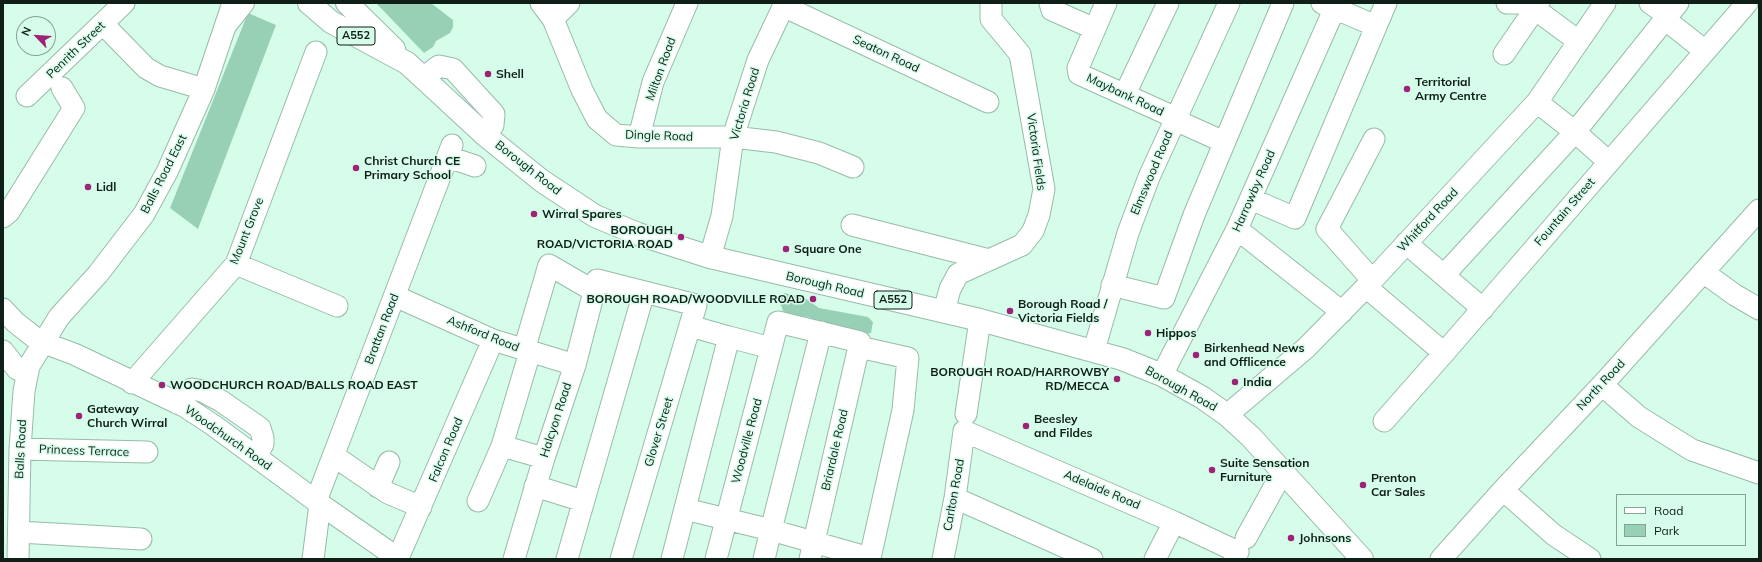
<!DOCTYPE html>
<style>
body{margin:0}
#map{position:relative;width:1762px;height:562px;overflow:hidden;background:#d6fde9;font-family:Mulish,sans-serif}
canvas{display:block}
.frame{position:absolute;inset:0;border:4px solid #0f1e17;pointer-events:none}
.legend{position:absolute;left:1616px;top:494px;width:130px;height:52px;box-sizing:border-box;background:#d6fde9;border:1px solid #86a495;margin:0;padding:5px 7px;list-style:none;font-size:12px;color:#0f1e17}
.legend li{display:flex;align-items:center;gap:8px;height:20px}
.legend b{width:20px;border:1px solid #86a495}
.north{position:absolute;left:16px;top:16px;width:40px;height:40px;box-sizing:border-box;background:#d6fde9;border:1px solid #86a495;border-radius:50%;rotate:295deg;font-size:11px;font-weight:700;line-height:16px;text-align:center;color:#0f1e17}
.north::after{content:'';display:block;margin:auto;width:14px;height:18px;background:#9e2277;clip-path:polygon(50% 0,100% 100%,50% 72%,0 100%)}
</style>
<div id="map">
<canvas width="1762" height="562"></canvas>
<div class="frame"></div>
<ul class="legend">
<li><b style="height:5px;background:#fff"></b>Road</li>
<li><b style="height:11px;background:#98d0b5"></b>Park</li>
</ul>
<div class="north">N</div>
</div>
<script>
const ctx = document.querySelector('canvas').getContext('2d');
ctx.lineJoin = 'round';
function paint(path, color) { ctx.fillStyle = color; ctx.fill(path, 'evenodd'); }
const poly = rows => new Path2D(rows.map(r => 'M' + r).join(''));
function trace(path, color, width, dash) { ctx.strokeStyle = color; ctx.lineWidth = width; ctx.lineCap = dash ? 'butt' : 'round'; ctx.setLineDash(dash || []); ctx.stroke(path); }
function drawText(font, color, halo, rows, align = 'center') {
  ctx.font = font + ' Mulish,sans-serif'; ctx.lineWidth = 3; ctx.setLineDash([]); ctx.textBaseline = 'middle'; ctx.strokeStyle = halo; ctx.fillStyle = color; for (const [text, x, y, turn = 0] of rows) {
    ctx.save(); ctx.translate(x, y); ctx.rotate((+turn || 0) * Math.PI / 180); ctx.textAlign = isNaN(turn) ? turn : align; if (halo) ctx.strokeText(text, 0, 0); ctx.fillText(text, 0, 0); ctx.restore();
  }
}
paint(poly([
 [376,3,431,3,453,20,453,27,450,33,436,41,433,47,424,53],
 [248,13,276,25,198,229,170,208],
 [784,293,805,298,819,308,868,317,873,322,871,333,860,335,848,333,808,317,791,315,783,311,781,305,779,298]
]), '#98d0b5');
const minor = poly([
 [541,3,553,19,582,90,597,119,616,135,639,137,733,137,776,142,819,153,853,167],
 [1050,3,1052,10,1095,29],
 [1106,3,1078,68,1079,74,1176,118],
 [1322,3,1376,26],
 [1507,3,1524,3],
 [1650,3,1669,16],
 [783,6,988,102],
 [1535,9,1578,41],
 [553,19,569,3],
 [1666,20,1705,51],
 [103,24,146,68,160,76,204,89],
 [1504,54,1539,3],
 [423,78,439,66,453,69,494,114,493,125,486,136],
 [1125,94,1168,3],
 [27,96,124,3],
 [1537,102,1575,132,1609,162],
 [1175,120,1224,142],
 [639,137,653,82,687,3],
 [448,157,475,166],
 [1251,199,1295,218,1386,3],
 [3,217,9,212,74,108,62,88],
 [852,225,989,260],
 [1237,229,1342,312],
 [1406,243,1483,309],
 [710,257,722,216,733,137,758,60,785,3],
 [236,264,337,306],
 [1703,272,1735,295,1759,309],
 [1444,275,1575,132,1678,3],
 [1372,280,1327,229,1374,139],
 [1112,285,1164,298,1194,215,1283,3],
 [1366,287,1444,353],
 [395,296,493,340,575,365],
 [3,309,15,322,39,341,74,354,184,406,213,425,320,504,399,559],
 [944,311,950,289,958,274,1022,245,1033,231,1039,215,1044,189,1020,54,991,19,991,3],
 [729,337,771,348],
 [524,350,549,265,594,291],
 [1094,350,1128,233,1149,177,1229,3],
 [3,351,17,369,27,373],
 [1162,375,1237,229,1337,3],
 [132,383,236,264,316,52],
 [1602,385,1639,417,1692,450,1759,473],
 [177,403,192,389,202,391,221,401,260,428,263,438,263,444,256,457],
 [966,414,980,320],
 [1227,415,1306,348,1366,287,1537,102,1605,3],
 [1384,421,1444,353,1747,3],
 [502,446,544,458],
 [20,449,147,452],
 [334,456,388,493,421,507],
 [535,486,583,501],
 [378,487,389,462],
 [1503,490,1554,535,1590,559],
 [955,498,1092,559],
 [316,501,452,145],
 [478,501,502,446,530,352],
 [685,509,771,530,821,332],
 [19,532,141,539],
 [1246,538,1282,473],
 [398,558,493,340],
 [18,559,20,449,24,391,29,366,59,317,98,274,144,214,167,172,204,89,232,6],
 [313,559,320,504],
 [514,559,544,458,575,365,597,280,696,305,621,559],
 [567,559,644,292],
 [672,559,729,337,690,326],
 [716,559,778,322,860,342,810,559],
 [764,559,771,530,870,558,903,410,908,358,859,347],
 [943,559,955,498,964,431,1174,522,1238,552,1234,559],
 [1155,559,1174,522],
 [1441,559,1503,490,1602,385,1759,210]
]);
const highway = poly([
 [309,3,331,22,407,63,486,136,542,181,595,216,614,224,638,234,710,257,980,320,1122,359,1162,375,1203,398,1227,415,1251,437,1362,559],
 [347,3,394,49],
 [227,23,243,3]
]);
trace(minor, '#97bba9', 23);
trace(highway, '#97bba9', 24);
trace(minor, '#fff', 21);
trace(highway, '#fff', 22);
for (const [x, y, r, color] of [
 [488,74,4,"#9e2277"],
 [1407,89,4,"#9e2277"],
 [356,168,4,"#9e2277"],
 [88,187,4,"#9e2277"],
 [534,214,4,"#9e2277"],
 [681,237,4,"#9e2277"],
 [786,249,4,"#9e2277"],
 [813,299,4,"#9e2277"],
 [1010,311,4,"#9e2277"],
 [1148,333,4,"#9e2277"],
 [1196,355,4,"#9e2277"],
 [1117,379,4,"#9e2277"],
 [1235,382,4,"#9e2277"],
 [162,385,4,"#9e2277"],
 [79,416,4,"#9e2277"],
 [1026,426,4,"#9e2277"],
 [1212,470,4,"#9e2277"],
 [1363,485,4,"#9e2277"],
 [1291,538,4,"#9e2277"]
]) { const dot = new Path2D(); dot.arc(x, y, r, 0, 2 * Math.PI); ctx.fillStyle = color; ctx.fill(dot); trace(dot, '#d6fde9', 1.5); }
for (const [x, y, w] of [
 [356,36,38],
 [893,300,38]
]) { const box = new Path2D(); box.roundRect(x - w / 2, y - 9, w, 18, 3); ctx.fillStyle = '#d6fde9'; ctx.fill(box); trace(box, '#0f1e17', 1); }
drawText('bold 11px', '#0f1e17', null, [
 ["A552",356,36],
 ["A552",893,300]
]);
drawText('12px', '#0f1e17', '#d6fde9', [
 ["Penrith Street",76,50,-44],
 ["Seaton Road",886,54,25],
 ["Milton Road",661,69,-70],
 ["Maybank Road",1125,95,25],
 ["Victoria Road",745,104,-73],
 ["Dingle Road",659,136,2],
 ["Victoria Fields",1036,152,82],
 ["Borough Road",528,168,38],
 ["Elmswood Road",1152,173,-67],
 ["Balls Road East",164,174,-63],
 ["Harrowby Road",1254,191,-66],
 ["Fountain Street",1565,212,-49],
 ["Whitford Road",1428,220,-47],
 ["Mount Grove",247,231,-68],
 ["Borough Road",825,285,13],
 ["Brattan Road",382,329,-69],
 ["Ashford Road",483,334,22],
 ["North Road",1601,385,-47],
 ["Borough Road",1181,389,29],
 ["Halcyon Road",556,420,-72],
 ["Glover Street",659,432,-73],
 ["Woodchurch Road",228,438,35],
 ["Woodville Road",747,441,-75],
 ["Balls Road",21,449,-87],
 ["Falcon Road",446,450,-67],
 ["Briardale Road",835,450,-77],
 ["Princess Terrace",84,451,2],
 ["Adelaide Road",1102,490,23],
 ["Carlton Road",954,495,-80]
]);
drawText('bold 12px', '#0f1e17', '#d6fde9', [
 ["Shell",496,74],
 ["Territorial",1415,82],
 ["Army Centre",1415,96],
 ["Christ Church CE",364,161],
 ["Primary School",364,175],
 ["Lidl",96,187],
 ["Wirral Spares",542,214],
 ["BOROUGH",673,230,"right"],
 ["ROAD/VICTORIA ROAD",673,244,"right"],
 ["Square One",794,249],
 ["BOROUGH ROAD/WOODVILLE ROAD",805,299,"right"],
 ["Borough Road /",1018,304],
 ["Victoria Fields",1018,318],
 ["Hippos",1156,333],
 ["Birkenhead News",1204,348],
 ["and Offlicence",1204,362],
 ["BOROUGH ROAD/HARROWBY",1109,372,"right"],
 ["RD/MECCA",1109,386,"right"],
 ["India",1243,382],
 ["WOODCHURCH ROAD/BALLS ROAD EAST",170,385],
 ["Gateway",87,409],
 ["Church Wirral",87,423],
 ["Beesley",1034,419],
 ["and Fildes",1034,433],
 ["Suite Sensation",1220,463],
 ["Furniture",1220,477],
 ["Prenton",1371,478],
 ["Car Sales",1371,492],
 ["Johnsons",1299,538]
], 'left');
</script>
